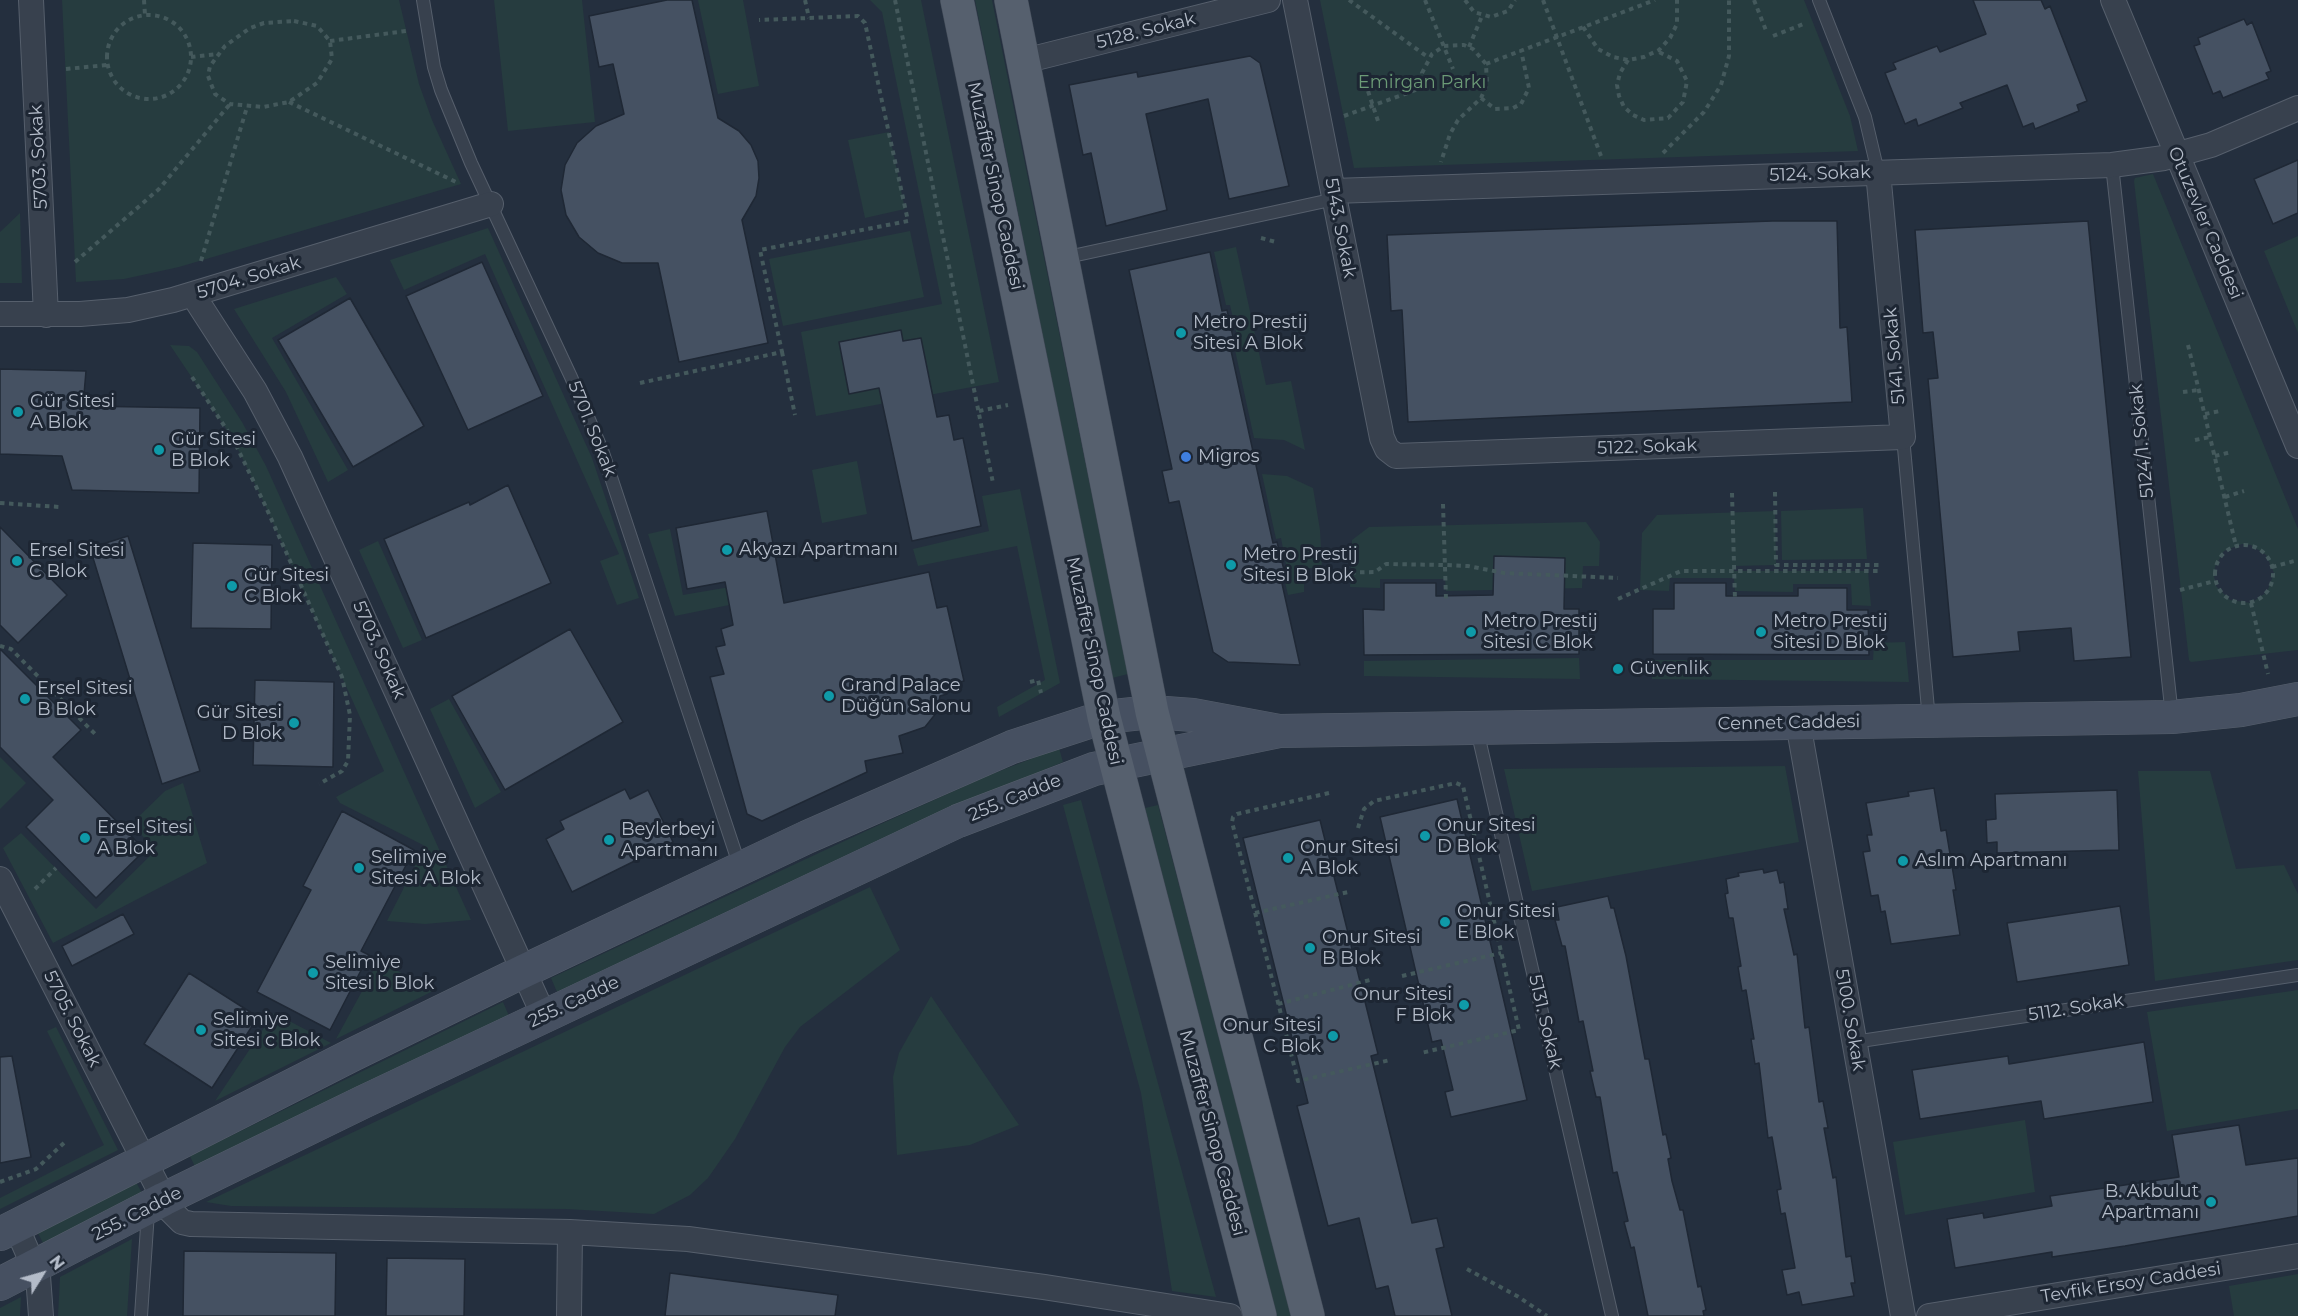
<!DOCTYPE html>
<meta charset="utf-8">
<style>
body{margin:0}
#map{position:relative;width:2298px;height:1316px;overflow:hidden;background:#242f3e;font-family:Montserrat,sans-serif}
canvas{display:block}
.north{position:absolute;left:12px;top:1244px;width:60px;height:60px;-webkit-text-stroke:4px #1d2633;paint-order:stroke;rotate:53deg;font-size:16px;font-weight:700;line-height:24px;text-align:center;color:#b4bcc9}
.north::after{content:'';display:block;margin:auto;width:21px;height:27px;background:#b4bcc9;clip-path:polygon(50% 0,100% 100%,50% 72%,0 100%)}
</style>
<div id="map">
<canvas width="2298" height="1316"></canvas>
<div class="north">N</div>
</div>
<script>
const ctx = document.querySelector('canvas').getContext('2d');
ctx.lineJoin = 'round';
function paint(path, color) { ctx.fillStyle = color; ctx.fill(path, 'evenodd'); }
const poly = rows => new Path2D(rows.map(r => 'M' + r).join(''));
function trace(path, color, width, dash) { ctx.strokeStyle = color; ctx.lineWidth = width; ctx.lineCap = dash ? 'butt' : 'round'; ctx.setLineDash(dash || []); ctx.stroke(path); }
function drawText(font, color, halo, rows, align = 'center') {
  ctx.font = font + ' Montserrat,sans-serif'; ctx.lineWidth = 6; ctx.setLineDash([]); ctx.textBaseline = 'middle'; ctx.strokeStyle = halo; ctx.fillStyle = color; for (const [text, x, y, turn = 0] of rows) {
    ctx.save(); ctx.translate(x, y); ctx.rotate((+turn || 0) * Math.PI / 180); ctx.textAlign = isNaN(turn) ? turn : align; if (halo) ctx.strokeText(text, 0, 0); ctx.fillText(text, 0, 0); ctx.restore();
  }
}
paint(poly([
 [62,0,399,0,419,84,432,120,461,184,179,267,124,279,76,282],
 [494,0,582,0,595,122,508,131],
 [698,0,743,0,759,86,718,94],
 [870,0,921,0,999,382,816,416,801,332,942,304,882,12],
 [975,0,992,0,1128,674,1112,678],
 [1320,0,1804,0,1850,116,1858,151,1354,168],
 [889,132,905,209,865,218,848,140],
 [2153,174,2298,529,2298,650,2191,662,2189,660,2134,181,2135,178],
 [2242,544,2251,545,2266,555,2274,573,2267,592,2251,603,2230,600,2216,586,2214,576,2215,567,2224,551],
 [20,213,22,283,0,283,0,232],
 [488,228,592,458,639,598,617,605,600,561,619,554,485,254,404,290,390,260],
 [910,231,924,297,783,326,769,259],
 [2298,236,2298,333,2264,251],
 [1236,247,1266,385,1291,381,1305,450,1284,440,1254,438,1235,350,1240,349,1230,305,1226,305,1214,252],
 [336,277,347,294,272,338,348,470,328,482,286,392,234,309],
 [170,345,189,346,197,352,242,422,266,466,471,920,425,924,387,921,425,846,340,803,336,797,384,771,265,505,233,439],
 [857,461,867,514,822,523,812,470],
 [1262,474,1287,476,1313,488,1320,530,1322,568,1304,568,1304,592,1288,595,1285,582,1289,580,1281,538,1276,539],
 [1020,489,1060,683,999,717,997,707,1045,680,1017,546,918,566,913,549,989,531,982,496],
 [1863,508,1867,559,1782,560,1781,511],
 [1775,511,1776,565,1734,566,1734,571,1868,571,1871,606,1852,605,1851,584,1793,584,1793,592,1735,591,1734,578,1670,578,1669,591,1640,590,1642,533,1657,515],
 [1586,522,1600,542,1599,566,1583,566,1582,588,1446,591,1445,579,1380,579,1380,588,1350,587,1352,540,1369,527],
 [670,529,683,595,730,587,734,604,675,616,648,534],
 [378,541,422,640,403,648,359,550],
 [1905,642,1909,682,1652,679,1652,660,1873,660,1874,643],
 [1579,658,1580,679,1364,676,1364,661],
 [449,699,501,792,475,808,430,709],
 [1059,748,1063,762,887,836,557,992,551,978,881,824,987,776],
 [0,757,26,783,0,809],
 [1785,766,1799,842,1532,891,1504,769],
 [2138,771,2210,771,2236,869,2284,865,2298,894,2298,960,2155,981],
 [183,783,207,863,53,943,3,848,21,833,96,909,156,850,131,824,165,791],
 [1081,800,1216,1297,1172,1291,1141,1093,1063,805],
 [1158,805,1292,1316,1277,1316,1145,808],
 [870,887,900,950,800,1027,785,1047,735,1139,708,1178,690,1195,654,1214,566,1209,231,1206,206,1202],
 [379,960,433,991,336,1039],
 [2298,990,2298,1109,2167,1131,2147,1012],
 [931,996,1019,1125,970,1145,897,1155,893,1077,899,1053],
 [503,1002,509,1016,196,1169,190,1156],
 [274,1013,331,1043,215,1101],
 [56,1027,118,1150,0,1209,0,1198,104,1145,47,1031],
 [2025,1120,2035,1192,1905,1215,1893,1142],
 [136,1182,142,1193,44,1245,38,1233],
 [132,1239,127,1316,58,1316,60,1277],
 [2298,1274,2298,1316,2234,1316,2229,1286],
 [21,1297,20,1316,0,1316,0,1308]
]), '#263c3f');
const building = poly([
 [667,0,692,0,718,118,739,131,751,145,758,161,759,178,756,196,742,220,768,343,679,362,658,263,622,263,598,253,579,237,566,215,561,190,565,165,577,143,596,126,624,114,613,64,599,67,589,16,667,0],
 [1973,0,2041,0,2045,9,2050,6,2087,101,2077,105,2079,111,2035,129,2033,123,2023,127,2007,85,1960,103,1963,108,1918,126,1916,119,1905,124,1885,73,1896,69,1893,63,1937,46,1940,52,1986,34,1973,0],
 [2244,19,2247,25,2252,22,2271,71,2266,73,2269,79,2223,98,2220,91,2213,94,2194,46,2200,44,2198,38,2244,19],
 [1250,56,1260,63,1289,186,1229,199,1208,99,1146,114,1167,210,1106,226,1091,153,1083,155,1069,85,1137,72,1138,77,1250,56],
 [2298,160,2298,213,2273,224,2254,179,2298,160],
 [1772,221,1837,221,1840,328,1847,327,1852,402,1408,422,1402,310,1391,311,1387,235,1772,221],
 [2088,221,2131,657,2074,661,2071,628,2018,632,2020,651,1953,657,1928,379,1938,378,1933,332,1923,333,1915,230,2088,221],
 [1210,252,1222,311,1227,310,1235,346,1230,346,1273,543,1277,542,1286,578,1281,579,1300,665,1228,662,1213,652,1179,501,1169,503,1162,471,1172,469,1129,270,1210,252],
 [482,262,543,396,468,430,406,296,482,262],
 [350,298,424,426,353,467,278,340,350,298],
 [901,330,903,341,921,338,937,417,949,415,954,440,963,438,981,526,912,541,879,388,849,394,839,342,901,330],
 [0,369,86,371,83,406,200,408,199,493,72,490,62,456,0,454,0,369],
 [508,485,551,583,426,638,384,539,469,502,470,505,508,485],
 [767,511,784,603,929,572,937,608,947,606,964,681,945,686,947,694,940,696,937,712,925,727,899,736,903,753,865,761,867,772,762,821,747,814,710,677,724,674,716,647,725,645,721,629,733,625,725,582,687,589,676,528,767,511],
 [0,527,67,595,18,643,0,625,0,527],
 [128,536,200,771,162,784,90,548,128,536],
 [193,543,272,545,271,629,191,628,193,543],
 [1494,556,1565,558,1564,609,1579,609,1579,654,1364,655,1363,609,1384,610,1384,583,1436,583,1436,596,1493,595,1494,556],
 [1674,583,1726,583,1726,596,1798,596,1798,588,1847,588,1847,610,1868,610,1869,655,1653,654,1653,609,1674,609,1674,583],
 [570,629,623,722,505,790,452,696,570,629],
 [0,649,81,730,53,757,145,850,96,898,26,827,53,800,0,747,0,649],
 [255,680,334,682,333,767,253,765,255,680],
 [1934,788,1941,831,1946,830,1956,890,1953,890,1960,935,1891,944,1885,911,1881,912,1878,895,1871,896,1863,852,1870,851,1867,835,1872,835,1866,803,1909,796,1908,792,1934,788],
 [625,789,630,799,648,790,673,842,572,892,546,839,564,829,560,821,625,789],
 [2117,790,2119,850,1997,853,1997,842,1987,843,1986,820,1996,819,1995,794,2117,790],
 [1457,799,1527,1100,1451,1117,1445,1092,1453,1090,1441,1040,1432,1042,1380,817,1457,799],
 [342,811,414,850,361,951,369,955,330,1030,257,992,311,890,303,886,342,811],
 [1320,820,1378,1054,1371,1056,1412,1223,1437,1218,1444,1247,1436,1249,1452,1316,1395,1316,1388,1286,1376,1289,1359,1218,1328,1226,1310,1156,1297,1106,1308,1103,1243,838,1320,820],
 [1763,869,1764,873,1777,870,1780,883,1784,882,1788,909,1784,909,1794,955,1797,954,1805,1028,1809,1027,1819,1102,1823,1101,1828,1128,1824,1128,1833,1178,1836,1177,1846,1257,1851,1256,1855,1283,1851,1283,1854,1296,1802,1305,1799,1292,1787,1295,1782,1270,1795,1268,1785,1213,1781,1214,1777,1190,1781,1189,1772,1137,1768,1138,1759,1063,1755,1064,1751,1039,1754,1039,1746,990,1742,991,1738,967,1741,966,1733,918,1729,918,1725,894,1728,893,1726,879,1739,876,1738,873,1763,869],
 [1608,896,1611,908,1614,908,1626,956,1645,1059,1649,1059,1663,1135,1666,1134,1671,1158,1668,1159,1672,1181,1680,1210,1683,1210,1698,1287,1701,1286,1706,1310,1703,1311,1704,1316,1648,1316,1634,1247,1631,1248,1624,1222,1628,1221,1617,1172,1613,1173,1600,1097,1596,1097,1590,1071,1593,1071,1583,1021,1579,1022,1565,946,1562,946,1555,920,1559,920,1557,907,1608,896],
 [2120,906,2129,965,2017,982,2007,923,2120,906],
 [123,914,134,934,72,966,62,946,123,914],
 [189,973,258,1017,212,1088,144,1044,189,973],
 [2144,1042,2153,1102,2044,1119,2041,1101,1920,1119,1912,1070,2008,1056,2009,1064,2144,1042],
 [12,1056,31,1157,0,1163,0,1057,12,1056],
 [2239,1125,2246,1165,2298,1158,2298,1216,2125,1246,2052,1257,2052,1252,1955,1268,1947,1219,1983,1213,1984,1218,2052,1206,2050,1196,2179,1177,2172,1135,2239,1125],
 [184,1251,336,1253,335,1316,183,1316,184,1251],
 [387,1258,465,1259,464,1316,386,1316,387,1258],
 [670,1273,838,1295,835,1316,665,1316,670,1273]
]);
paint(building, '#455162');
trace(building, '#1f2835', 1.5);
const lane = poly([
 [423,0,434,67,441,90,471,163,571,377,602,450,740,867],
 [1819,0,1865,117,1878,172],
 [2112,165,2172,716],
 [1063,258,1335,199],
 [1903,437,1929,720],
 [1477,730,1612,1316],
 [1854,1042,2298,975],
 [141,1316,148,1212]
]);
const street = poly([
 [31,0,46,315],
 [1295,0,1382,438,1387,449,1396,456,1903,437,1878,172],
 [2113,0,2298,446],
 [1024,61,1268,0],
 [1333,191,2112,165,2164,158,2211,145,2298,108],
 [193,295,255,391,290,457,544,1016],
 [0,314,80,314,128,310,173,300,491,204],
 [1798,723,1903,1316],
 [0,879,169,1209,182,1222,191,1224,570,1232,688,1239,1044,1287,1230,1316],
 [16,1226,38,1276,41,1316],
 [569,1316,570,1232],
 [1929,1316,2298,1256]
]);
const secondary = poly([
 [1279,731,2172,717,2241,710,2298,699],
 [0,1234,352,1055,524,971,807,837,1012,747,1104,717,1152,712,1193,715,1279,731,1094,769,958,821,363,1102,164,1199,0,1284]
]);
const primary = poly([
 [957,0,1104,717,1260,1316],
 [1011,0,1152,712,1308,1316]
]);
trace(lane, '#565f6c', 14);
trace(street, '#565f6c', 26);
trace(secondary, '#565f6c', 34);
trace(primary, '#414a57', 34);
trace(poly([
 [144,0,145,15],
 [805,0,809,18],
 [895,0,993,483],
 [1349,0,1429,58],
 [1425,0,1453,69],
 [1465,0,1474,12,1491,17,1508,11,1515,0],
 [1543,0,1601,156],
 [1754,0,1767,33],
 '107 57a42 42 0 1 1 84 0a42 42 0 1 1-84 0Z',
 [294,21,317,26,330,41,332,59,317,83,289,102,263,107,230,104,215,94,208,76,210,66,225,46,250,28,264,23,294,21],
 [1583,27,1598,49,1613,57,1628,60,1644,57,1659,50,1670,38,1677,24,1677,0],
 [1773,36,1806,23],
 [330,41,406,31],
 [1469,47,1482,16],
 [191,57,218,54],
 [1628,60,1620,73,1617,85,1619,96,1624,107,1633,115,1644,120,1668,118,1683,102,1687,81,1677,61,1657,51],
 [1486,64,1655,0],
 [66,69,107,65],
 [1368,91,1378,121],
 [1481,98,1495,109,1513,108,1521,104,1529,88,1521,50],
 [289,102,456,182],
 [1344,116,1424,87,1422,73,1432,54,1444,46,1464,45,1473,49,1486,64,1487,85,1481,98,1458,120,1450,134,1441,162],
 [1663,153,1704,112,1721,85,1729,56,1729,0],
 [1261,238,1276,242],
 [201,261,247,107],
 [75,262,159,189,230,104],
 [2188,345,2236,546],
 [782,352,795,415],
 [192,377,233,439,265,505,342,677,350,715,348,761,342,771,319,784],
 [640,383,782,352,760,250,908,221,865,23,858,16,759,20],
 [2183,392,2199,390],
 [979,411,1008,405],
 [2205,414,2220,411],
 [2195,440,2210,437],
 [2215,456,2231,452],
 [1775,492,1776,565,1879,565],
 [1732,493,1735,600],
 [2225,497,2244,491],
 [0,503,60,507],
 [1443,504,1446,599],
 '2215 574a29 29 0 1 1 58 0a29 29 0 1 1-58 0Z',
 [2272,567,2298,560],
 [1333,573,1375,572,1386,564,1445,565,1468,566,1504,573,1618,578],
 [2180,590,2215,581],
 [1618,599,1681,571,1880,571],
 [2251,603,2268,674],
 [0,646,11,649,97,736],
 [1030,682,1038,680,1041,693],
 [1329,793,1237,814,1233,817,1232,822,1298,1081,1390,1060],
 [1358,828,1364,809,1374,801,1456,783,1463,786,1519,1030,1421,1053],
 [35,889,56,868],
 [1255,913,1348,892],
 [1402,976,1501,953],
 [1278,1004,1370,980],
 [0,1182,36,1169,65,1142],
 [1467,1269,1517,1296,1547,1316]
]), '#44595c', 4, [4.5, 4.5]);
trace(lane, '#38414e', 12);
trace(street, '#38414e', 24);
trace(secondary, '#465061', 33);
trace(primary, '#56606e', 33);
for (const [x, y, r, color] of [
 [1181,333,6,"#0f9aa8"],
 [18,412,6,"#0f9aa8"],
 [159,450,6,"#0f9aa8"],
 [1186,457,6,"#3f7fe0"],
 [727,550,6,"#0f9aa8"],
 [17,561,6,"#0f9aa8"],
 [1231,565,6,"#0f9aa8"],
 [232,586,6,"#0f9aa8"],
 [1471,632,6,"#0f9aa8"],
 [1761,632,6,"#0f9aa8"],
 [1618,669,6,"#0f9aa8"],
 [829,696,6,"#0f9aa8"],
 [25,699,6,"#0f9aa8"],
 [294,723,6,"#0f9aa8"],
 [1425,836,6,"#0f9aa8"],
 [85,838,6,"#0f9aa8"],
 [609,840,6,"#0f9aa8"],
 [1288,858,6,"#0f9aa8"],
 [1903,861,6,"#0f9aa8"],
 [359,868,6,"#0f9aa8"],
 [1445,922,6,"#0f9aa8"],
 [1310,948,6,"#0f9aa8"],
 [313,973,6,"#0f9aa8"],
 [1464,1005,6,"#0f9aa8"],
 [201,1030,6,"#0f9aa8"],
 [1333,1036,6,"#0f9aa8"],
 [2211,1202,6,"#0f9aa8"]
]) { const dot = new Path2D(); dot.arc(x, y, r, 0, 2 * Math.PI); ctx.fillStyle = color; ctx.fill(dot); trace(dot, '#1d2633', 2); }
drawText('18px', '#b4bcc9', '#1d2633', [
 ["5128. Sokak",1146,31,-14],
 ["5703. Sokak",39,157,-93],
 ["5124. Sokak",1820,174,-2],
 ["Muzaffer Sinop Caddesi",995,186,78],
 ["Otuzevler Caddesi",2205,223,67],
 ["5143. Sokak",1340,228,79],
 ["5704. Sokak",249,278,-17],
 ["5141. Sokak",1895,356,-95],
 ["5701. Sokak",592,429,68],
 ["5124/1. Sokak",2142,441,-96],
 ["5122. Sokak",1647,447,-2],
 ["5703. Sokak",379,650,66],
 ["Muzaffer Sinop Caddesi",1094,661,78],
 ["Cennet Caddesi",1789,723,-1],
 ["255. Cadde",1015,798,-22],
 ["255. Cadde",574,1002,-25],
 ["5112. Sokak",2076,1008,-9],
 ["5705. Sokak",72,1019,63],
 ["5100. Sokak",1850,1020,80],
 ["5131. Sokak",1545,1022,77],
 ["Muzaffer Sinop Caddesi",1212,1133,75],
 ["255. Cadde",137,1214,-27],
 ["Tevfik Ersoy Caddesi",2131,1283,-9]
]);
drawText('18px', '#6b9a76', '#1d2633', [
 ["Emirgan Parkı",1422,83]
]);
drawText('18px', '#b4bcc9', '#1d2633', [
 ["Metro Prestij",1193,323],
 ["Sitesi A Blok",1193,344],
 ["Gür Sitesi",30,402],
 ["A Blok",30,423],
 ["Gür Sitesi",171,440],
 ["B Blok",171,461],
 ["Migros",1198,457],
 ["Akyazı Apartmanı",739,550],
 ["Ersel Sitesi",29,551],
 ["C Blok",29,572],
 ["Metro Prestij",1243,555],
 ["Sitesi B Blok",1243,576],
 ["Gür Sitesi",244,576],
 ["C Blok",244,597],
 ["Metro Prestij",1483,622],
 ["Sitesi C Blok",1483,643],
 ["Metro Prestij",1773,622],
 ["Sitesi D Blok",1773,643],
 ["Güvenlik",1630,669],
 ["Grand Palace",841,686],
 ["Düğün Salonu",841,707],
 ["Ersel Sitesi",37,689],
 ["B Blok",37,710],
 ["Gür Sitesi",282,713,"right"],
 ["D Blok",282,734,"right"],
 ["Onur Sitesi",1437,826],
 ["D Blok",1437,847],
 ["Ersel Sitesi",97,828],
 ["A Blok",97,849],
 ["Beylerbeyi",621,830],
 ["Apartmanı",621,851],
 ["Onur Sitesi",1300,848],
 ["A Blok",1300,869],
 ["Selimiye",371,858],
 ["Sitesi A Blok",371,879],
 ["Aslım Apartmanı",1915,861],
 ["Onur Sitesi",1457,912],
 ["E Blok",1457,933],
 ["Onur Sitesi",1322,938],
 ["B Blok",1322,959],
 ["Selimiye",325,963],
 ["Sitesi b Blok",325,984],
 ["Onur Sitesi",1452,995,"right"],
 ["F Blok",1452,1016,"right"],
 ["Selimiye",213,1020],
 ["Sitesi c Blok",213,1041],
 ["Onur Sitesi",1321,1026,"right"],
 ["C Blok",1321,1047,"right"],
 ["B. Akbulut",2199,1192,"right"],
 ["Apartmanı",2199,1213,"right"]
], 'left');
</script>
